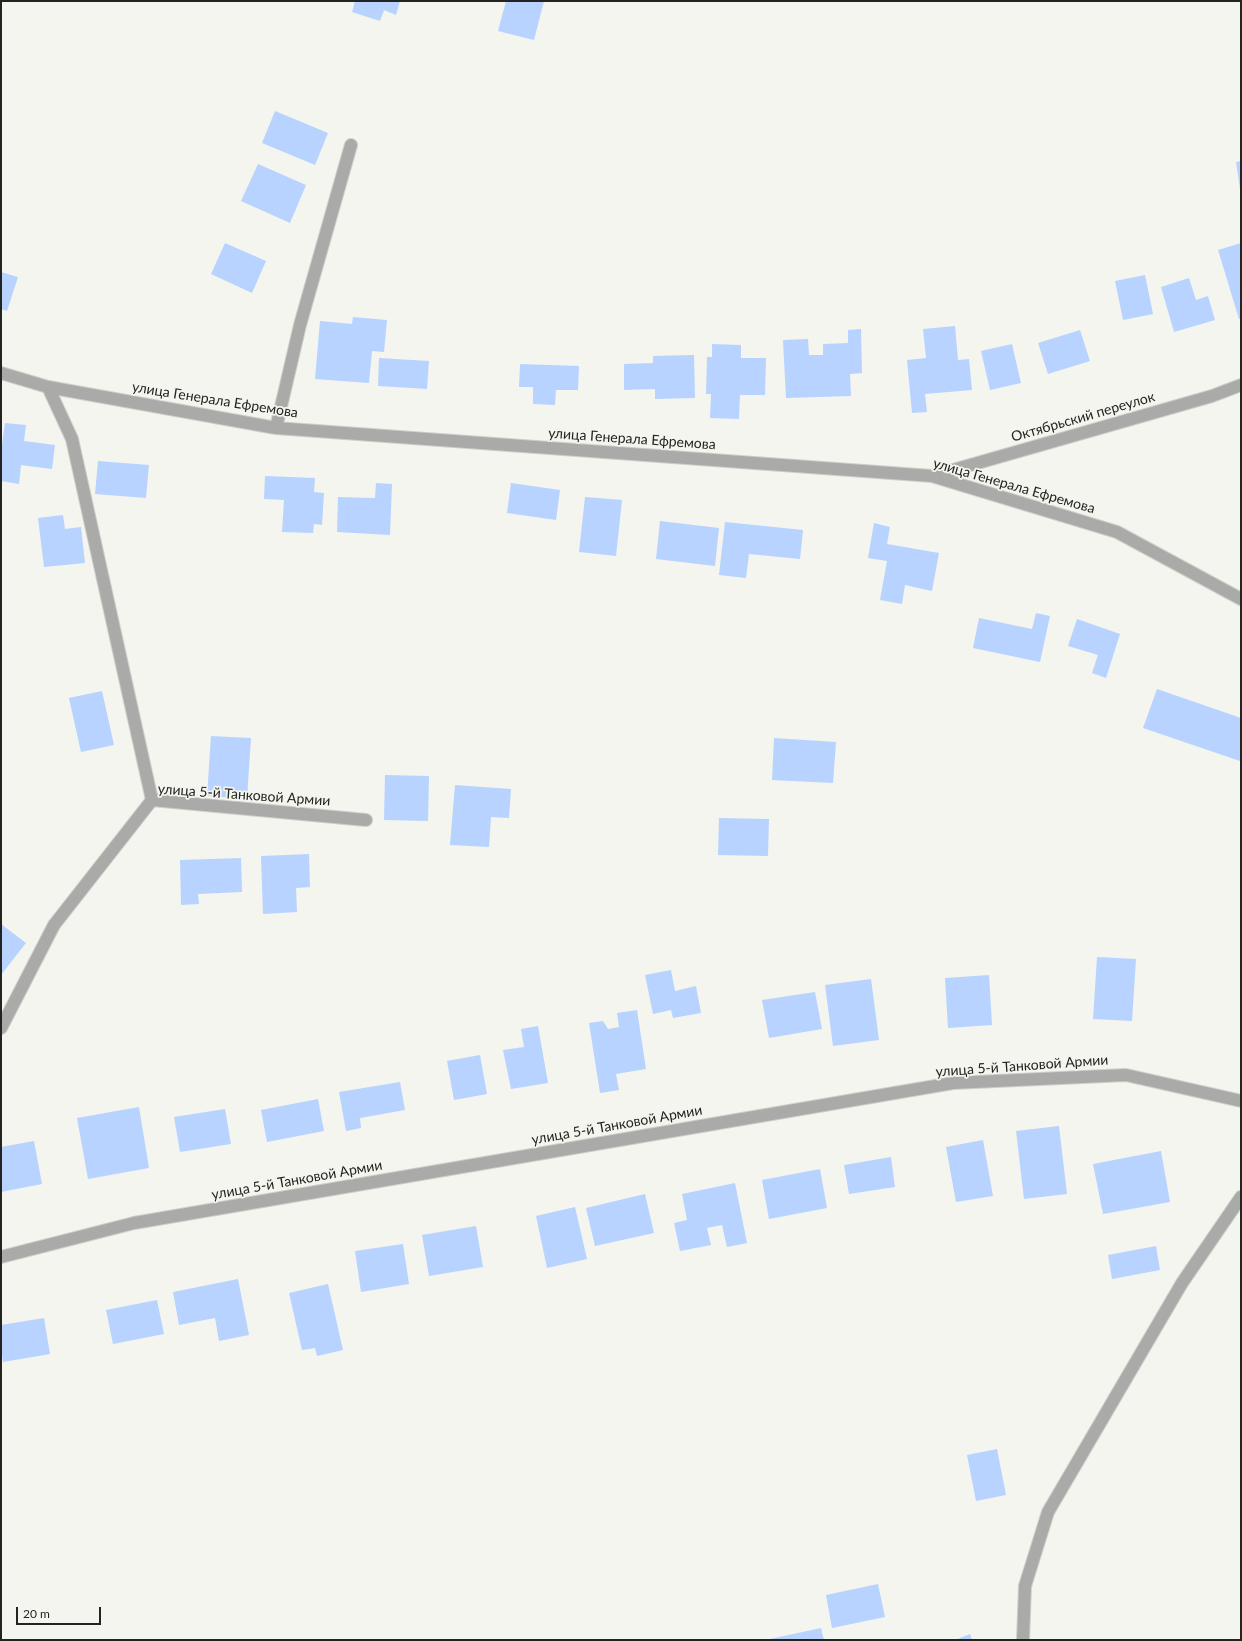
<!DOCTYPE html>
<meta charset="utf-8">
<style>
body{margin:0}
#map{position:relative;width:1242px;height:1641px;overflow:hidden;background:#f3f5ee;font-family:Lato,sans-serif}
canvas{display:block}
.frame{position:absolute;inset:0;border:2px solid #232421;pointer-events:none}
.scale{position:absolute;left:16px;top:1607px;width:85px;height:18px;box-sizing:border-box;border:2px solid #232421;border-top:0;padding-left:5px;font-size:12px;line-height:14px;white-space:nowrap;color:#232421;-webkit-text-stroke:3px #f3f5ee;paint-order:stroke}
</style>
<div id="map">
<canvas width="1242" height="1641"></canvas>
<div class="frame"></div>
<div class="scale">20 m</div>
</div>
<script>
const ctx = document.querySelector('canvas').getContext('2d');
ctx.lineJoin = 'round';
function paint(path, color) { ctx.fillStyle = color; ctx.fill(path, 'evenodd'); }
const poly = rows => new Path2D(rows.map(r => 'M' + r).join(''));
function trace(path, color, width, dash) { ctx.strokeStyle = color; ctx.lineWidth = width; ctx.lineCap = dash ? 'butt' : 'round'; ctx.setLineDash(dash || []); ctx.stroke(path); }
function drawText(font, color, halo, rows, align = 'center') {
  ctx.font = font + ' Lato,sans-serif'; ctx.lineWidth = 3.5; ctx.setLineDash([]); ctx.textBaseline = 'middle'; ctx.strokeStyle = halo; ctx.fillStyle = color; for (const [text, x, y, turn = 0] of rows) {
    ctx.save(); ctx.translate(x, y); ctx.rotate((+turn || 0) * Math.PI / 180); ctx.textAlign = isNaN(turn) ? turn : align; if (halo) ctx.strokeText(text, 0, 0); ctx.fillText(text, 0, 0); ctx.restore();
  }
}
paint(poly([
 [355,1,400,1,396,15,384,10,380,21,352,12],
 [506,1,544,1,534,40,498,31],
 [275,111,328,133,315,165,262,143],
 [1241,161,1241,189,1240,189,1236,162],
 [258,164,306,185,290,223,241,201],
 [225,243,266,261,252,293,211,274],
 [1241,243,1241,319,1239,319,1218,250],
 [1,272,18,277,7,311,1,309],
 [1145,275,1153,314,1123,320,1115,281],
 [1189,278,1196,300,1208,296,1215,320,1174,332,1161,287],
 [353,317,387,320,384,352,372,351,369,383,315,379,320,321,352,324],
 [955,326,958,360,969,359,972,390,925,394,927,412,912,413,907,360,926,358,923,329],
 [861,329,862,373,850,374,851,396,786,398,783,340,808,339,809,355,823,355,823,344,848,343,848,330],
 [1080,330,1090,361,1048,374,1038,343],
 [712,344,741,345,741,358,766,358,765,395,740,395,739,419,710,418,711,394,706,394,707,357,712,357],
 [1012,344,1021,383,990,390,981,351],
 [694,355,695,398,655,399,655,389,624,390,624,364,653,363,653,356],
 [379,358,429,361,427,389,378,386],
 [520,364,579,366,578,390,556,390,555,405,533,404,533,387,519,387],
 [5,423,26,425,24,441,55,445,52,469,21,465,19,484,1,481,1,452],
 [98,461,149,465,146,498,95,494],
 [265,476,315,478,314,492,324,493,322,525,314,524,313,533,282,532,284,500,264,499],
 [376,483,392,484,390,535,337,532,338,497,375,498],
 [511,483,560,490,556,520,507,513],
 [585,497,622,500,616,556,579,552],
 [63,515,65,529,81,527,85,563,44,567,38,518],
 [660,521,719,528,715,566,656,559],
 [725,522,803,530,800,559,749,554,746,578,719,575],
 [874,523,890,527,887,544,939,553,932,591,905,585,902,604,880,600,887,561,868,558],
 [1036,613,1050,616,1040,662,973,648,979,618,1032,629],
 [1077,619,1120,634,1106,678,1092,673,1098,655,1068,646],
 [1157,689,1241,718,1241,758,1240,761,1143,728],
 [102,691,114,745,81,752,69,698],
 [211,736,251,738,247,799,207,796],
 [774,738,836,742,833,783,772,780],
 [385,775,429,776,428,821,384,820],
 [455,785,511,789,509,818,491,817,489,847,450,845],
 [719,818,769,819,768,856,718,855],
 [309,854,310,887,296,888,297,912,263,914,261,856],
 [241,858,242,892,198,894,199,904,181,905,180,860],
 [1,924,26,943,1,975],
 [1097,957,1136,959,1132,1021,1093,1019],
 [671,970,675,991,696,986,701,1013,673,1018,671,1010,653,1014,645,975],
 [989,975,992,1025,948,1028,945,978],
 [871,979,879,1040,833,1046,825,985],
 [815,992,822,1029,769,1038,762,1000],
 [637,1010,646,1069,616,1074,619,1090,600,1093,589,1023,603,1021,608,1029,619,1027,617,1013],
 [538,1026,548,1083,511,1089,503,1050,524,1047,521,1029],
 [480,1055,487,1094,454,1100,447,1061],
 [400,1082,405,1110,360,1118,361,1128,346,1131,339,1092],
 [318,1099,324,1131,267,1142,261,1110],
 [139,1107,149,1168,88,1179,77,1118],
 [225,1109,231,1144,180,1152,174,1117],
 [1059,1126,1067,1194,1024,1199,1016,1131],
 [983,1140,993,1196,956,1202,946,1147],
 [34,1141,42,1184,1,1192,1,1147],
 [1161,1151,1170,1202,1103,1214,1093,1164],
 [891,1157,895,1187,849,1194,844,1165],
 [820,1169,827,1208,769,1219,762,1180],
 [735,1183,747,1243,727,1247,722,1225,707,1228,711,1245,680,1251,674,1223,687,1220,682,1194],
 [645,1194,654,1233,595,1246,586,1208],
 [575,1207,587,1259,547,1268,536,1216],
 [476,1226,483,1267,429,1276,422,1235],
 [403,1244,409,1284,361,1292,355,1251],
 [1156,1246,1160,1270,1112,1279,1108,1255],
 [238,1279,249,1335,219,1341,215,1318,179,1325,173,1292],
 [328,1284,343,1350,317,1356,315,1348,302,1350,289,1293],
 [157,1300,164,1334,113,1344,106,1310],
 [44,1318,50,1354,3,1362,1,1348,1,1325],
 [997,1449,1006,1495,976,1501,967,1455],
 [878,1584,885,1617,832,1628,826,1595],
 [821,1628,824,1640,770,1640,770,1639],
 [970,1634,972,1640,955,1640]
]), '#b8d3ff');
const minor = poly([
 [1,373,48,387,276,428,932,476,1117,532,1241,599],
 [48,387,72,439,152,800],
 [276,428,300,325,351,145],
 [932,476,1212,396,1241,385],
 [1,1028,54,925,152,800,366,820],
 [1,1257,134,1223,953,1083,1126,1075,1241,1101],
 [1023,1640,1025,1586,1048,1512,1182,1283,1241,1197]
]);
trace(minor, '#cecfc9', 14);
trace(minor, '#aaaba8', 12);
drawText('14px', '#232421', '#f3f5ee', [
 ["улица Генерала Ефремова",215,400,9],
 ["Октябрьский переулок",1083,417,-16],
 ["улица Генерала Ефремова",632,439,4],
 ["улица Генерала Ефремова",1014,486,16],
 ["улица 5-й Танковой Армии",244,795,4],
 ["улица 5-й Танковой Армии",1022,1066,-4],
 ["улица 5-й Танковой Армии",617,1125,-10],
 ["улица 5-й Танковой Армии",297,1180,-10]
]);
</script>
